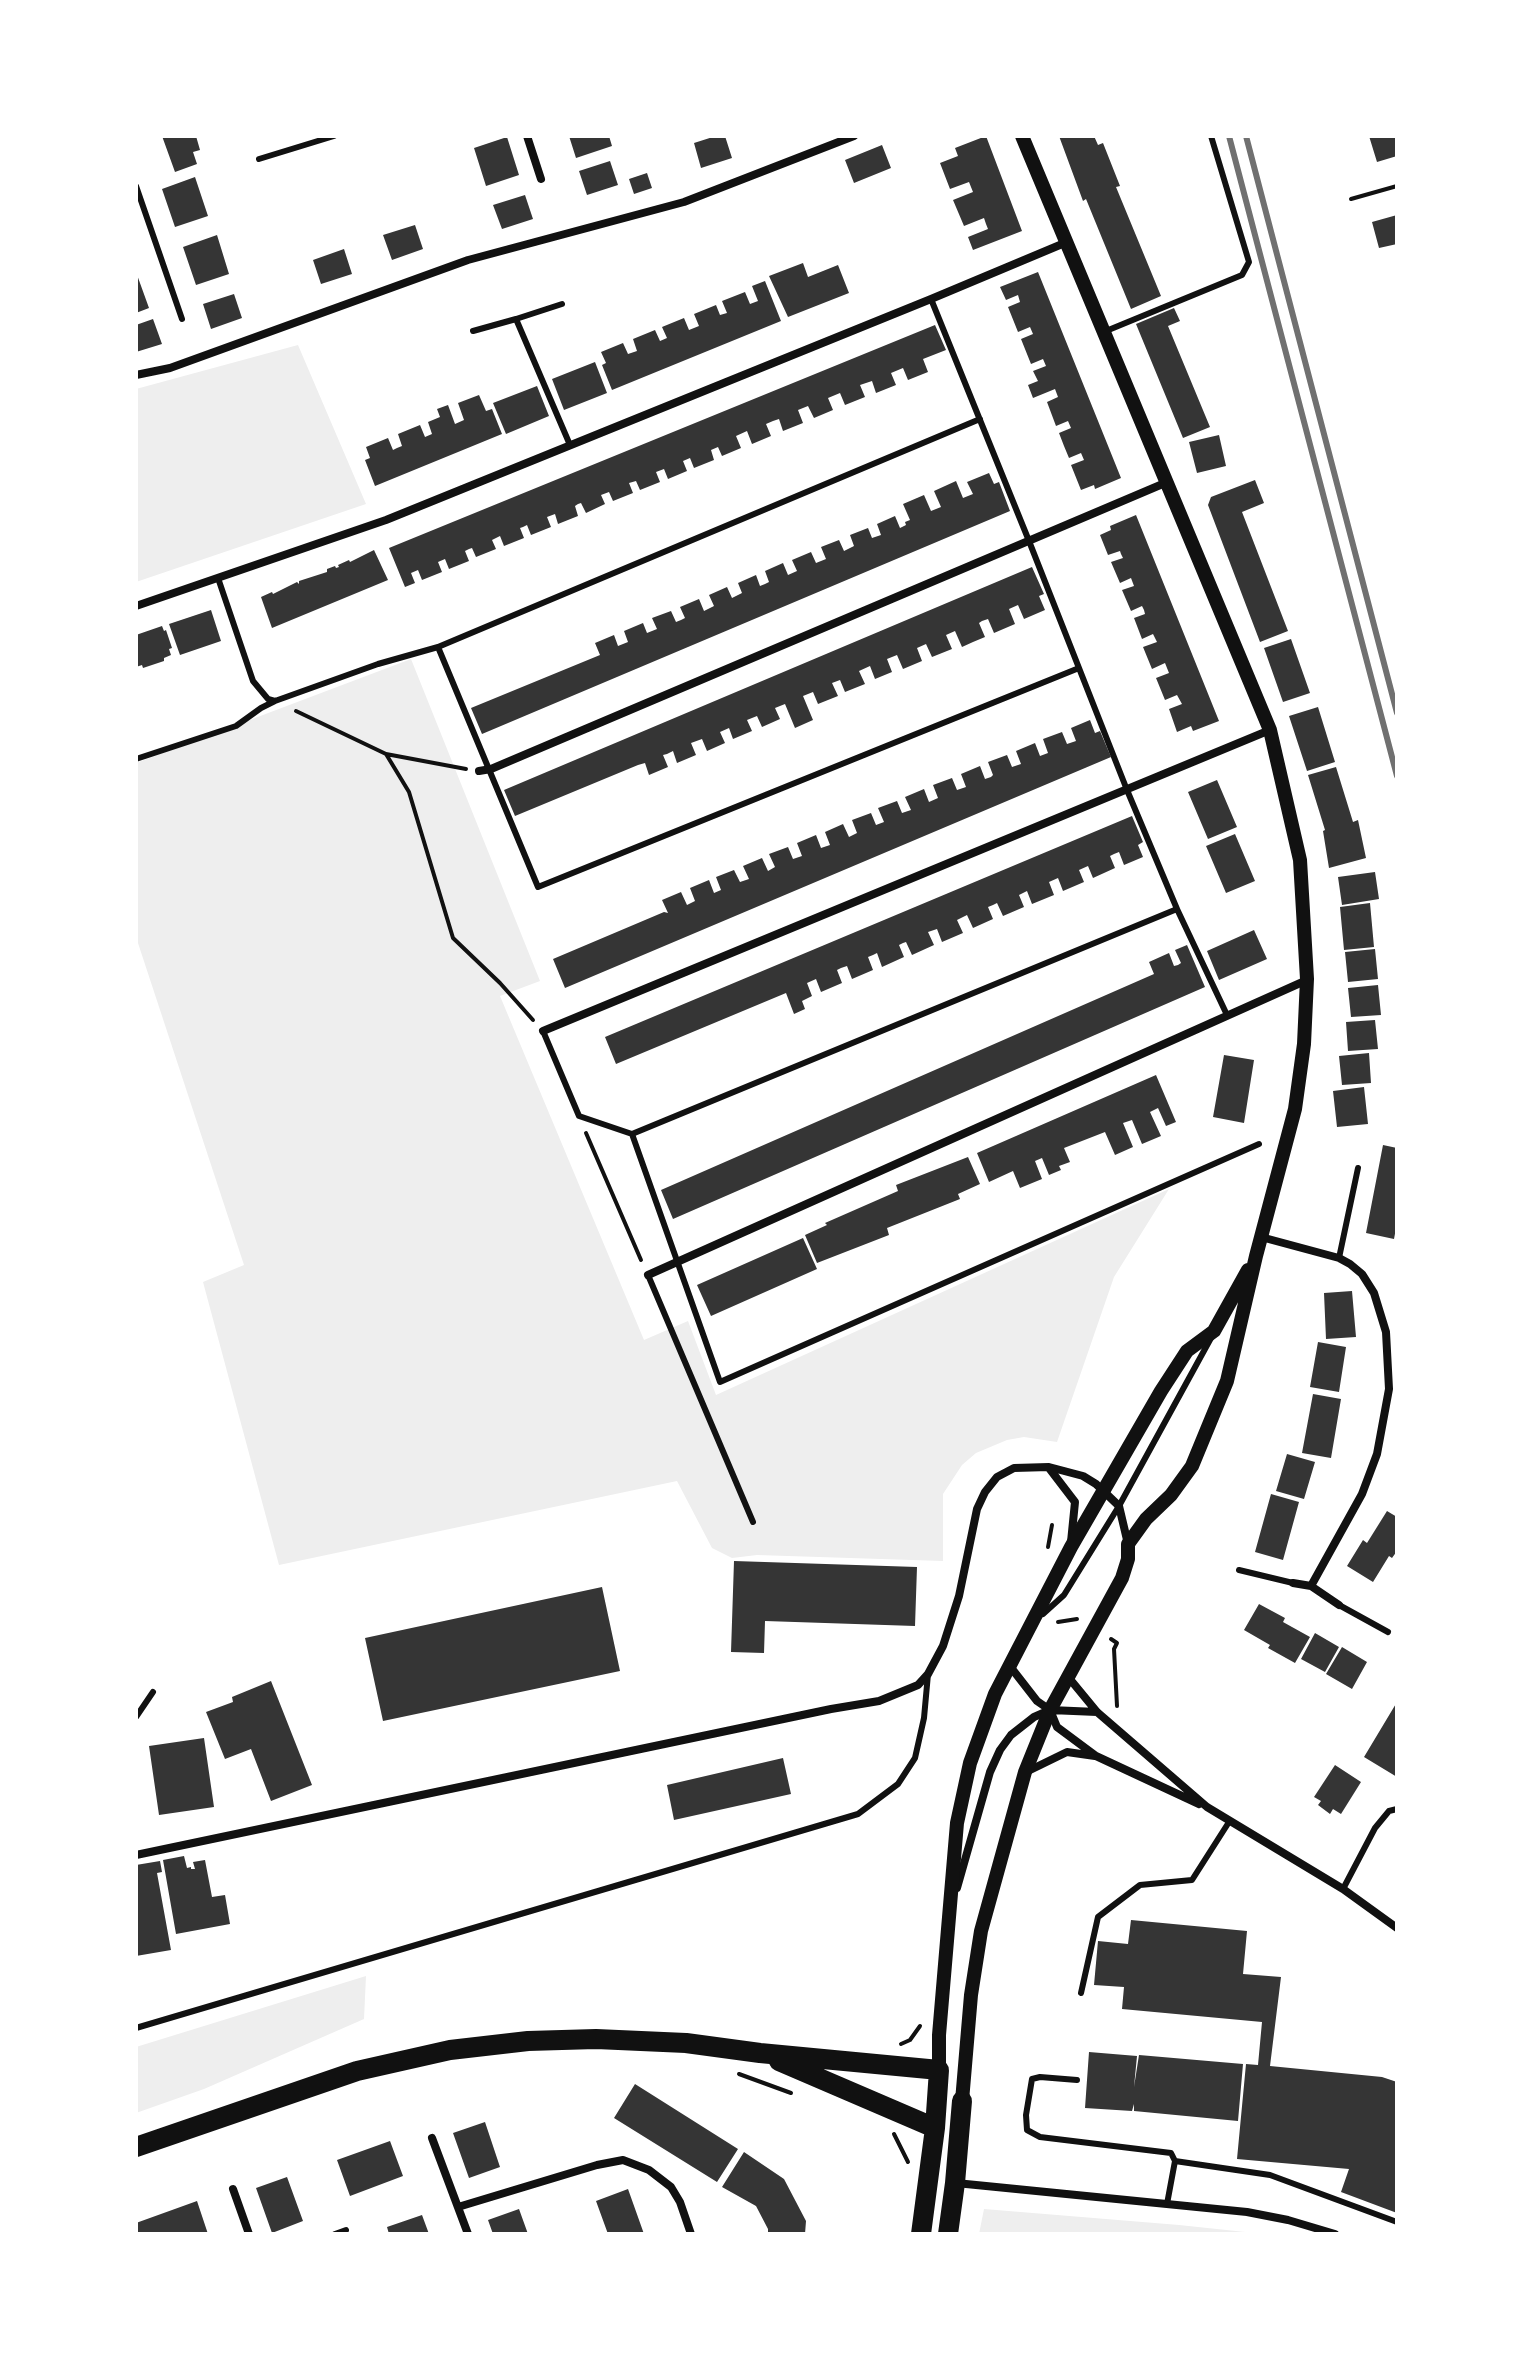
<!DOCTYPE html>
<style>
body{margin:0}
#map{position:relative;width:1533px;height:2370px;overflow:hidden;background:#fff;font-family:"Noto Sans",sans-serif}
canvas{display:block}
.frame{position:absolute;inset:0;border:138px solid #fff;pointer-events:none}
</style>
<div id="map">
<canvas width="1533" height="2370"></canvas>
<div class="frame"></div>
</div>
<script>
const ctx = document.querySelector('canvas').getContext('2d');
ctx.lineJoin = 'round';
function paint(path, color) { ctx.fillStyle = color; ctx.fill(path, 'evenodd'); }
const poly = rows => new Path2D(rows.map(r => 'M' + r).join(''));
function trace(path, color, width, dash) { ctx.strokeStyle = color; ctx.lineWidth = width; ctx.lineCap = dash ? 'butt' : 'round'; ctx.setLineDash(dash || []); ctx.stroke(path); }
paint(poly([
 [298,345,366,504,136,582,136,389],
 [411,659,540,981,500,996,644,1340,688,1321,716,1395,1169,1189,1114,1277,1057,1442,1024,1437,1007,1440,976,1453,962,1465,943,1494,943,1561,757,1555,732,1558,712,1548,677,1481,279,1565,203,1282,244,1265,136,937,136,763],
 [366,1976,364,2019,204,2089,136,2113,136,2047],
 [984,2209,1179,2225,1264,2234,979,2234]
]), '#eee');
paint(poly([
 [162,136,196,136,200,150,193,152,197,164,175,172],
 [569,136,609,136,612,146,576,158],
 [716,136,725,136,732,158,701,168,694,143],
 [986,136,1022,231,973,250,968,237,988,229,986,224,984,218,964,226,953,200,973,192,969,182,950,189,940,163,958,156,955,148],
 [1059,136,1094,136,1098,145,1103,143,1120,186,1116,187,1161,296,1131,309,1086,199,1083,201],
 [1369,136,1397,136,1397,156,1377,162],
 [507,137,519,175,486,186,474,148],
 [882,145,891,168,854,183,845,160],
 [610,161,618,185,587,195,579,171],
 [647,173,652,188,634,194,629,179],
 [195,177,208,216,175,227,162,189],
 [525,195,533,219,502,229,493,205],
 [1397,215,1397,244,1379,248,1372,222],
 [415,225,423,249,392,260,383,235],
 [217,235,229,274,196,285,183,247],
 [344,249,352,274,321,284,313,260],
 [803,263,808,277,838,265,849,293,788,317,769,276],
 [136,272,149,308,136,313],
 [1038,272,1121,478,1095,489,1094,485,1081,490,1071,465,1084,460,1081,453,1069,458,1064,446,1059,433,1071,428,1068,421,1056,426,1047,402,1058,397,1055,389,1033,398,1028,385,1038,381,1033,371,1046,366,1043,359,1031,364,1021,339,1033,334,1030,327,1018,332,1008,307,1020,302,1018,295,1006,300,1000,287],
 [765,281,781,321,612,390,602,365,606,363,601,352,623,343,628,354,637,351,633,339,655,330,660,341,667,338,662,327,684,318,689,330,699,326,694,314,716,305,720,315,727,313,722,301,745,292,750,304,758,301,752,286],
 [234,294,242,318,211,329,203,304],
 [1174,308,1180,321,1168,326,1210,427,1183,438,1136,324],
 [153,319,162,344,136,352,136,325],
 [935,325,946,350,923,359,928,372,908,380,903,368,891,373,896,385,876,393,872,381,860,385,865,397,845,405,840,393,828,398,833,410,814,418,808,406,798,410,803,423,783,431,779,419,773,421,766,424,771,436,752,444,747,431,736,436,741,448,722,456,718,447,711,450,714,460,694,468,690,458,683,461,687,471,668,479,664,469,656,472,660,482,640,490,636,481,629,483,633,493,613,501,609,492,601,495,605,504,586,513,581,503,578,504,575,506,578,516,558,524,555,514,547,517,551,527,531,535,527,525,523,527,520,528,524,538,504,546,500,536,492,540,496,549,476,557,472,548,469,549,465,551,469,561,449,569,445,559,438,562,442,572,422,580,418,570,411,573,415,583,405,587,389,548],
 [595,362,607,393,564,410,552,379],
 [537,386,549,416,506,434,493,403],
 [479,395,486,411,492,409,502,434,375,486,365,460,370,458,366,447,388,438,393,450,397,448,402,446,398,434,420,425,425,437,432,434,428,422,440,417,437,409,448,405,455,424,464,420,458,403],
 [1219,435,1226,466,1197,473,1189,442],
 [989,473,994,484,999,482,1010,511,482,734,471,708,600,655,595,643,614,635,618,646,628,642,624,631,643,623,647,633,657,629,652,618,671,611,676,622,681,620,685,618,680,607,699,599,704,611,714,606,709,595,727,587,732,598,742,593,738,583,756,575,760,586,765,584,769,582,765,571,783,563,788,575,797,571,792,560,811,552,816,563,826,559,821,547,839,540,844,551,854,546,850,535,868,528,872,538,881,535,877,524,895,516,900,528,906,525,905,522,910,520,903,504,924,495,931,511,941,507,934,491,956,481,963,498,973,494,967,482],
 [1255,480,1264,503,1242,512,1288,631,1260,642,1208,505,1211,497],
 [1136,515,1219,721,1193,731,1191,726,1177,732,1169,709,1182,704,1177,695,1165,700,1156,678,1169,673,1165,663,1152,669,1143,647,1157,642,1153,634,1142,639,1134,618,1145,614,1144,610,1142,606,1131,611,1122,590,1134,586,1131,578,1120,583,1111,562,1123,558,1121,554,1120,551,1108,555,1100,535,1111,530,1110,526],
 [374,550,388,580,272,628,261,597,272,592,273,594,297,582,299,584,299,581,327,572,327,569,335,566,336,568,339,567,338,565,349,560,350,562],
 [1032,567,1044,594,1039,596,1045,610,1024,619,1018,605,1009,609,1015,624,994,633,988,619,982,621,979,623,985,637,973,642,962,647,955,631,946,635,952,649,932,657,926,644,917,648,922,661,903,669,897,655,887,659,892,672,875,679,870,666,859,671,865,684,845,692,840,680,832,683,838,696,818,704,813,692,803,696,813,720,795,728,785,704,775,708,780,719,762,727,757,716,747,720,752,731,733,739,729,728,720,732,725,743,707,751,702,739,691,743,696,755,677,763,673,751,667,754,663,755,668,767,649,775,645,763,638,765,515,816,504,790],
 [211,610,221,641,180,655,169,624],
 [162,626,164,631,166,630,172,648,169,649,171,655,164,658,164,661,143,668,142,665,136,667,136,635],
 [1291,639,1310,693,1283,702,1264,648],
 [1318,707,1335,762,1307,771,1289,716],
 [1090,720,1095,733,1100,731,1111,757,565,988,553,959,664,912,668,913,662,900,681,892,687,905,695,901,690,888,709,880,714,893,721,890,716,877,734,870,740,882,749,879,743,866,762,858,768,871,775,867,769,854,788,847,793,859,802,856,797,843,816,835,821,848,830,845,825,832,843,824,849,837,857,833,852,820,871,813,876,825,884,822,878,808,897,801,902,813,911,810,905,797,924,789,929,802,938,798,933,785,952,778,957,790,966,787,961,774,980,766,985,779,991,777,993,775,988,762,1007,755,1012,767,1021,764,1016,751,1035,743,1040,756,1048,753,1043,739,1062,732,1067,744,1076,741,1071,728],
 [1336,767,1353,822,1358,820,1366,858,1329,868,1323,831,1325,830,1308,775],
 [1217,780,1237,827,1208,839,1188,792],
 [1132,816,1143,842,1138,845,1143,857,1124,865,1119,852,1114,854,1110,856,1115,868,1093,878,1088,866,1079,870,1084,882,1063,891,1058,878,1049,882,1054,895,1032,904,1027,891,1019,895,1024,907,1003,916,997,903,993,905,988,907,993,919,973,928,967,915,957,920,963,933,942,942,937,929,928,932,934,945,912,955,906,942,903,943,899,945,904,957,882,967,877,953,873,955,868,957,873,970,852,979,847,966,841,968,837,970,842,983,821,992,816,979,807,983,812,996,802,1001,805,1009,794,1014,786,993,616,1064,605,1037],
 [1235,834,1255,881,1226,893,1206,846],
 [1375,872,1379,899,1342,905,1338,877],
 [1370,903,1374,947,1344,950,1340,907],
 [1254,930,1267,959,1219,980,1207,951],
 [1187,945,1205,987,673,1219,661,1190,1154,974,1149,962,1169,953,1174,966,1178,965,1181,963,1175,950],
 [1375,949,1378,979,1348,982,1345,952],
 [1378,985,1381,1015,1351,1017,1348,988],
 [1375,1020,1378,1049,1348,1051,1346,1022],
 [1369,1053,1371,1083,1342,1085,1339,1056],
 [1224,1055,1254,1060,1244,1123,1213,1117],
 [1156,1075,1176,1122,1166,1126,1158,1108,1150,1112,1161,1136,1142,1144,1132,1120,1123,1123,1133,1147,1115,1155,1105,1132,1064,1148,1070,1162,1059,1166,1061,1170,1049,1175,1042,1158,1035,1161,1042,1179,1020,1188,1013,1171,989,1182,977,1153],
 [1364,1087,1368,1124,1337,1127,1333,1091],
 [1383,1145,1397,1148,1397,1223,1394,1239,1366,1233],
 [968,1157,980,1184,958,1194,960,1199,887,1228,889,1235,817,1263,805,1235,827,1225,825,1223,898,1191,896,1185],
 [803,1238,817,1269,711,1316,697,1285],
 [1352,1291,1356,1337,1326,1339,1324,1293],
 [1318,1342,1346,1347,1339,1392,1310,1387],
 [1313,1394,1341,1399,1331,1458,1302,1453],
 [1287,1454,1315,1462,1304,1499,1276,1491],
 [1271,1494,1299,1502,1283,1560,1255,1552],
 [1387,1511,1397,1517,1397,1551,1392,1558,1389,1556,1373,1582,1347,1566,1363,1540,1367,1543],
 [734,1561,917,1567,915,1626,765,1621,764,1653,731,1652],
 [602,1587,620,1671,383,1721,365,1638],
 [1259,1604,1285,1618,1283,1622,1310,1637,1295,1663,1268,1648,1270,1645,1244,1630],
 [1315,1633,1339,1647,1325,1672,1301,1659],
 [1342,1647,1367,1662,1352,1689,1326,1674],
 [271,1681,312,1785,271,1801,251,1749,225,1759,206,1712,233,1702,232,1697],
 [1397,1702,1397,1777,1364,1757],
 [204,1738,214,1807,159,1815,149,1746],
 [783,1758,791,1794,674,1820,667,1785],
 [1335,1765,1361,1782,1341,1814,1333,1809,1330,1814,1318,1805,1321,1801,1314,1797],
 [184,1856,187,1868,191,1867,191,1869,195,1869,193,1862,205,1860,212,1897,225,1895,230,1924,176,1934,163,1860],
 [160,1861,162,1872,157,1873,171,1950,136,1956,136,1865],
 [1131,1920,1247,1931,1243,1974,1281,1977,1270,2066,1382,2077,1397,2082,1397,2213,1341,2192,1349,2169,1237,2159,1246,2064,1258,2065,1262,2022,1122,2009,1124,1987,1094,1985,1098,1941,1128,1944],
 [1089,2052,1137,2056,1134,2087,1139,2055,1243,2064,1238,2121,1134,2111,1134,2104,1132,2111,1085,2108],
 [635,2084,738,2149,717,2182,614,2118],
 [485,2122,500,2167,469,2178,453,2133],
 [390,2141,403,2176,350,2196,337,2160],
 [744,2152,784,2179,806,2221,805,2234,768,2234,768,2229,756,2206,722,2187],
 [287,2177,303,2221,272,2233,256,2188],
 [628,2189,644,2234,608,2234,596,2201],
 [197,2201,208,2234,136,2234,136,2223],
 [519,2209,528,2234,493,2234,488,2220],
 [422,2215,429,2234,389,2234,387,2227]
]), '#353535');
trace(poly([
 [1351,199,1397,186],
 [296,711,386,754,409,792,453,938,500,983,533,1020],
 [386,754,466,769],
 [586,1133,641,1260],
 [1048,1547,1052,1525],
 [1058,1622,1077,1619],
 [1111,1639,1117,1643,1114,1649,1117,1706],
 [901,2044,910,2040,920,2026],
 [739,2074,791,2093],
 [894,2134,908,2162]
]), '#111', 4);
trace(poly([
 [259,159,334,136],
 [136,186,182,319],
 [931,299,1029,541,1127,790,1177,909,1227,1015],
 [562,304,516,319,570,445],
 [473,331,516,319],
 [1106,331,1242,275,1249,262,1211,136],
 [980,419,438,647,538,887,1079,668],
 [218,578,253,681,268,699,275,701,378,664,438,647],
 [136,759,236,726,261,708,275,701],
 [543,1031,579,1116,632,1134,1177,909],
 [632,1134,720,1382,1259,1144],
 [1339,1258,1358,1168],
 [648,1275,753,1522],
 [1239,1570,1293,1583],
 [1339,1605,1388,1632],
 [1043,1614,1064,1595,1119,1506,1211,1338],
 [136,1717,153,1692],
 [1343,1889,1375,1828,1389,1811,1397,1809],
 [1081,1993,1098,1917,1140,1885,1192,1880,1229,1822],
 [136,2028,858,1814,898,1784,915,1758,924,1718,928,1674],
 [1077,2080,1040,2077,1032,2079,1026,2115,1027,2130,1040,2137,1171,2153,1175,2161,1167,2204],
 [1175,2161,1270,2175,1397,2222],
 [335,2234,346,2230]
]), '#111', 6);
trace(poly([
 [527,136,541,179],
 [136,375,170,368,468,260,684,202,854,136],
 [136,606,386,520,931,299,1067,242],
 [479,771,491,769,1165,483],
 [543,1031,1270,730],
 [1261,1237,1339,1258,1350,1264,1362,1274,1374,1293,1386,1332,1389,1389,1377,1454,1362,1494,1311,1586],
 [648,1275,1307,980],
 [1049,1468,1075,1502,1071,1542],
 [1293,1583,1311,1586,1339,1605],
 [1009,1665,1037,1701,1050,1710,1057,1727,1096,1756,1199,1804],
 [1069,1678,1097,1712,1207,1807,1343,1889,1397,1928],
 [1026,1772,1067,1752,1095,1756],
 [136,1855,831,1709,879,1701,918,1685,928,1674,943,1646,959,1596,977,1509,985,1492,997,1477,1014,1468,1049,1467,1083,1476,1096,1484,1119,1506,1128,1544],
 [957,1888,990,1772,1000,1750,1011,1735,1034,1717,1050,1710,1097,1712],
 [432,2138,468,2234],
 [956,2183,1247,2212,1288,2220,1335,2234],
 [233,2189,249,2234],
 [458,2207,597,2165,623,2160,649,2170,671,2187,680,2202,691,2234]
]), '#111', 8);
trace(poly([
 [939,2070,939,2035,957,1823,970,1763,995,1694,1071,1547,1161,1391,1187,1351,1214,1331,1248,1270],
 [962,2101,971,1995,981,1931,1025,1772,1050,1710,1122,1578,1128,1559,1128,1544,1146,1519,1171,1495,1192,1466,1227,1381,1256,1256,1295,1109,1304,1044,1307,979,1300,860,1270,730,1022,136]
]), '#111', 14);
trace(poly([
 [779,2061,935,2128],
 [136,2147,357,2071,450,2050,528,2041,596,2039,686,2043,760,2053,939,2070],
 [921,2234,935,2128,939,2070],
 [948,2234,955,2183,962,2101]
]), '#111', 20);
trace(poly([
 [1229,136,1397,776],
 [1246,136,1397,713]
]), '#707070', 6);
</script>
